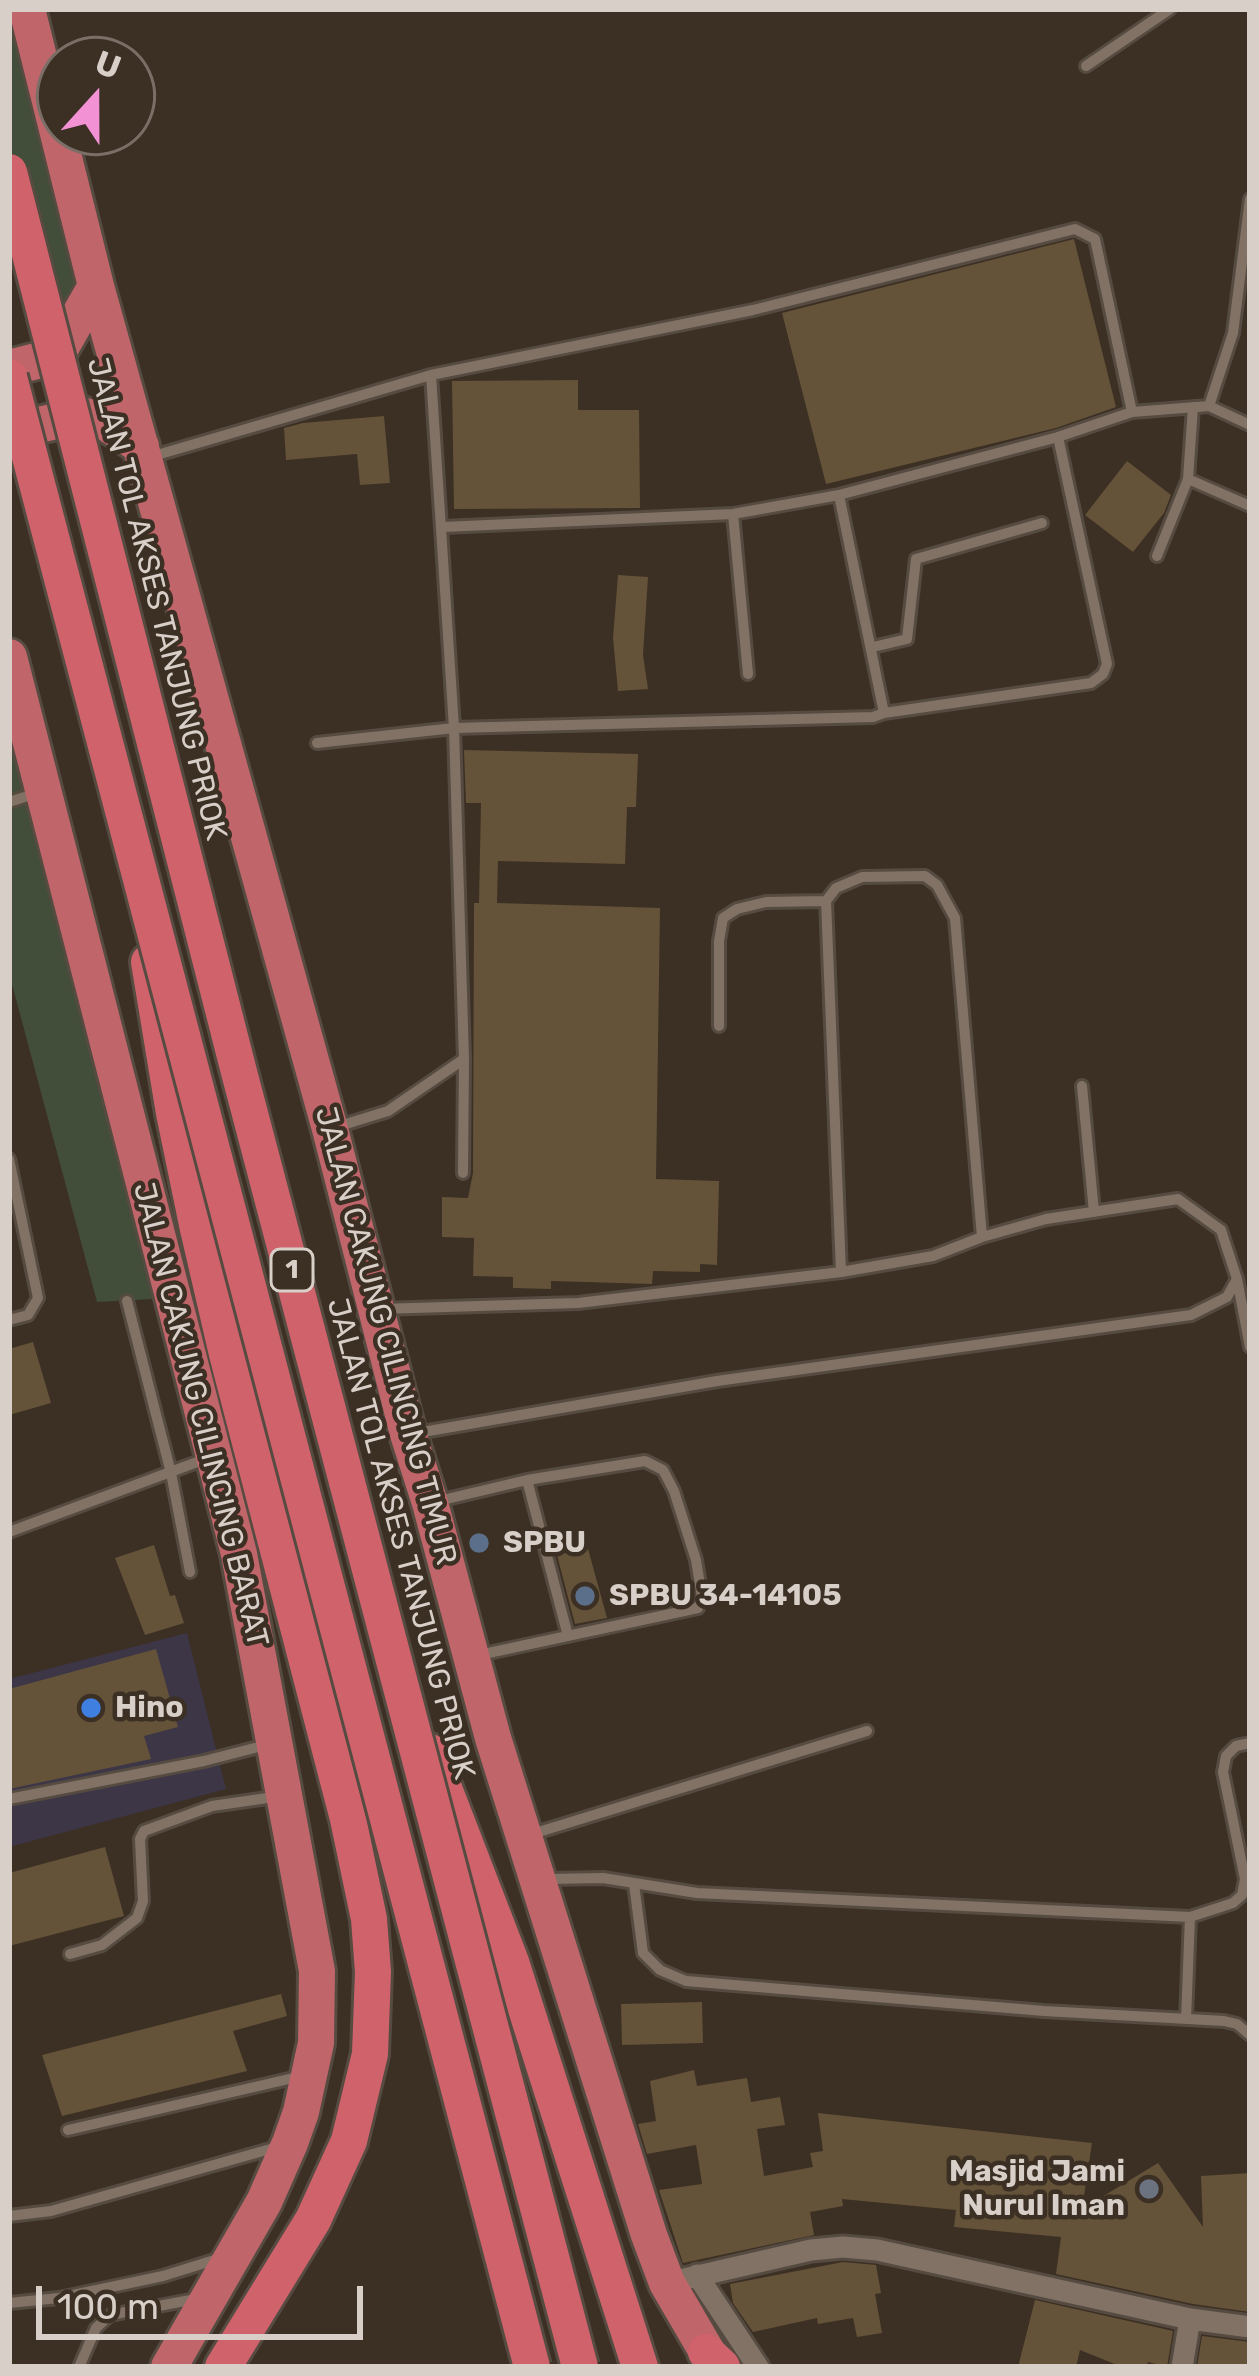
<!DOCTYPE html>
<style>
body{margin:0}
#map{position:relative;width:1259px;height:2376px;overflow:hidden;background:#3c2f24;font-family:Rubik,sans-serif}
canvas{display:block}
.frame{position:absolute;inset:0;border:12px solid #d8cfc8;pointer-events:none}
.north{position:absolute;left:36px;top:36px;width:120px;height:120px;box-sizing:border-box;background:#3c2f24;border:3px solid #7a6f66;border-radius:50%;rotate:21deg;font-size:33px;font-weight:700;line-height:48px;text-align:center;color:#d8cfc8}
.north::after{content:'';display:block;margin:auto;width:42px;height:54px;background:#f391d5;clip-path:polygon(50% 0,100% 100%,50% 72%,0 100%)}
.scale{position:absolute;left:36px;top:2286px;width:327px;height:54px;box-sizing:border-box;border:6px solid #d8cfc8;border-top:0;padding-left:15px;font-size:36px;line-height:42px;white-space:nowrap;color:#d8cfc8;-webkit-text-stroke:9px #3c2f24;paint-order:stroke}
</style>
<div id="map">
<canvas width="1259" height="2376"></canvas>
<div class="frame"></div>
<div class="north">U</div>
<div class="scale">100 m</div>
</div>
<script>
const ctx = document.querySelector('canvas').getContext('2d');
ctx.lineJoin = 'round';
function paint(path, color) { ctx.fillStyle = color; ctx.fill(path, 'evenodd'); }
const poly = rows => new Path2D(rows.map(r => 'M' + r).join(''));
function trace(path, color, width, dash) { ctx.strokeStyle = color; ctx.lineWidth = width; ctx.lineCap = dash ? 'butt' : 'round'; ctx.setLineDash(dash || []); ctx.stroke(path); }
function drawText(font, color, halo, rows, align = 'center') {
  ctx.font = font + ' Rubik,sans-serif'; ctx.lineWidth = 9; ctx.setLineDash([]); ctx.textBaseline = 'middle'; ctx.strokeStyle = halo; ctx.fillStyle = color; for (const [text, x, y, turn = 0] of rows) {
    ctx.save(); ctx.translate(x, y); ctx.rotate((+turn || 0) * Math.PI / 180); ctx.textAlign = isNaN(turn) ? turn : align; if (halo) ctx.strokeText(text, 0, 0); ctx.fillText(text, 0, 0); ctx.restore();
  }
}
paint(poly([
 [187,1633,226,1789,9,1847,9,1679]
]), '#3c3647');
paint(poly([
 [9,9,27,9,96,286,64,348,9,173],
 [9,657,173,1298,97,1302,9,973]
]), '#424d3a');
paint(poly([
 [1074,239,1116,407,1056,428,826,484,782,313],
 [578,380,578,410,639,410,640,508,454,509,452,381],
 [384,416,390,483,360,485,357,454,286,460,284,428,303,423],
 [1127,461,1171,495,1164,513,1133,552,1085,515],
 [618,575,648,577,643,655,648,689,618,691,613,638],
 [464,750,638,754,636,807,627,807,625,864,498,861,497,903,660,908,656,1179,719,1181,717,1265,700,1264,700,1272,653,1271,652,1284,551,1281,551,1289,513,1288,513,1277,473,1276,474,1238,442,1237,442,1197,468,1198,473,1173,474,903,479,903,481,803,466,803],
 [33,1342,51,1403,9,1415,9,1349],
 [582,1527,607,1618,575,1624,552,1536],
 [154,1545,170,1596,175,1595,184,1623,145,1635,115,1558],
 [156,1649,178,1727,144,1736,151,1759,9,1789,9,1689],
 [105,1847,124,1916,9,1946,9,1873],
 [281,1994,287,2016,233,2031,247,2071,62,2116,42,2055],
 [702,2002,703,2043,622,2045,621,2004],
 [694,2070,697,2086,747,2078,751,2102,780,2097,785,2125,757,2129,764,2176,813,2167,810,2153,823,2151,818,2113,1092,2143,1082,2209,1158,2163,1203,2227,1201,2176,1250,2173,1250,2312,1193,2304,1056,2274,1061,2237,954,2227,956,2210,842,2199,843,2206,810,2212,814,2235,683,2263,659,2190,702,2184,696,2145,647,2154,638,2124,656,2121,650,2081],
 [843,2262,876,2265,881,2293,875,2294,882,2333,857,2337,853,2318,818,2324,817,2318,753,2332,733,2303,730,2284],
 [1035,2300,1173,2331,1167,2367,1148,2362,1146,2367,1122,2367,1080,2350,1076,2367,1018,2367],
 [1202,2336,1250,2342,1250,2367,1197,2367]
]), '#645339');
const service = poly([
 [1086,66,1170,9],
 [431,375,753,310,1075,229,1095,239,1132,412],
 [1209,406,1233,333,1250,199],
 [150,457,431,375,454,728,464,1059,388,1111,333,1128],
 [1188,479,1250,506],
 [733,514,748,674],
 [443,527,733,514,839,495,1058,437,1132,412,1209,406,1250,425],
 [1157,556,1188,479,1193,407],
 [873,647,907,639,916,559,1042,523],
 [884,713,1091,683,1103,674,1107,664,1058,437],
 [317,743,454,728,873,717,884,713,839,495],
 [9,802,40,792],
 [719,1026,719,941,723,918,737,909,766,902,826,901],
 [1082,1086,1094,1212],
 [9,1159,38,1298,28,1315,9,1320],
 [463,1173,464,1059],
 [1237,1279,1250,1347],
 [127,1301,171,1473,190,1572],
 [380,1309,578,1303,841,1272,826,901,836,888,862,877,925,876,937,885,955,918,982,1237],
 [417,1433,717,1381,1191,1315,1227,1297,1237,1279,1221,1230,1178,1199,1046,1219,982,1237,933,1256,841,1272],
 [527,1480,568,1636],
 [434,1502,527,1480,645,1461,663,1470,674,1491,696,1560,702,1597,698,1608,479,1655],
 [9,1532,208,1458],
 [9,1799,204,1761,270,1744],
 [532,1834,867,1731],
 [547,1879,603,1878,697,1893,1190,1917,1233,1903,1242,1895,1245,1879,1223,1772,1226,1756,1236,1746,1250,1743],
 [634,1884,643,1953,660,1970,686,1981,1044,2011,1224,2021,1237,2024,1250,2035],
 [70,1954,102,1945,137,1918,143,1901,140,1839,144,1831,212,1806,281,1796],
 [1186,2019,1190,1917],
 [68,2130,302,2076],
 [9,2216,51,2211,281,2146],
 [9,2303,59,2298,163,2276,221,2258],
 [79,2367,96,2328,110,2315,196,2299]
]);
const minor = poly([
 [697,2275,758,2367],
 [667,2283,811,2250,843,2247,877,2250,1190,2319,1250,2327],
 [1182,2367,1190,2319]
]);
const trunk = poly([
 [27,9,96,286,330,1129,408,1434,430,1503,493,1738,649,2235,667,2283,716,2367],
 [9,368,56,356,96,286],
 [9,432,82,415,105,422,141,446],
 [9,657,239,1554,317,1971,316,2043,301,2112,290,2143,264,2202,169,2367]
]);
const motorway = poly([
 [149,962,174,1113,198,1229,227,1354,348,1819,369,1919,373,1972,370,2054,349,2141,313,2220,223,2367],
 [430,1752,511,1962,640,2367],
 [706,2352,722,2367]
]);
trace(service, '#564b41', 16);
trace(minor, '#564b41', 27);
trace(trunk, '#564b41', 42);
trace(motorway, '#564b41', 42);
trace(service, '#817265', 10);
trace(minor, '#817265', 21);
trace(trunk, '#c0656a', 36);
trace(motorway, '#d0626c', 36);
const motorwayBridge = poly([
 [9,172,239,1072,580,2367],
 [9,377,532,2367]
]);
trace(motorwayBridge, '#564b41', 42, []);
trace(motorwayBridge, '#d0626c', 36);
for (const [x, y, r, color] of [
 [479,1543,12,"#5c6f8a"],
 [585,1596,12,"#5c6f8a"],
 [91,1708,12,"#3f7fe0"],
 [1149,2189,12,"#6b7280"]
]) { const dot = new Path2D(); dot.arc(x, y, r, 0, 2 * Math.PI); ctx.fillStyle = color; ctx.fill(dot); trace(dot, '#3c2f24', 4.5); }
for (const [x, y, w] of [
 [292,1270,42]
]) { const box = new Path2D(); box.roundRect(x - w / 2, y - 21, w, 42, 9); ctx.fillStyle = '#3c2f24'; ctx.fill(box); trace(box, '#d8cfc8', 3); }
drawText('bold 27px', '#d8cfc8', null, [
 ["1",292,1270]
]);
drawText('30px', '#d8cfc8', '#3c2f24', [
 ["JALAN TOL AKSES TANJUNG PRIOK",156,599,76],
 ["JALAN CAKUNG CILINCING TIMUR",385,1336,75],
 ["JALAN CAKUNG CILINCING BARAT",200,1415,76],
 ["JALAN TOL AKSES TANJUNG PRIOK",400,1539,75]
]);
drawText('bold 30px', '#d8cfc8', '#3c2f24', [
 ["SPBU",503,1543],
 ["SPBU 34-14105",609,1596],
 ["Hino",115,1708],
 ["Masjid Jami",1125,2172,"right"],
 ["Nurul Iman",1125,2206,"right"]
], 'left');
</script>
